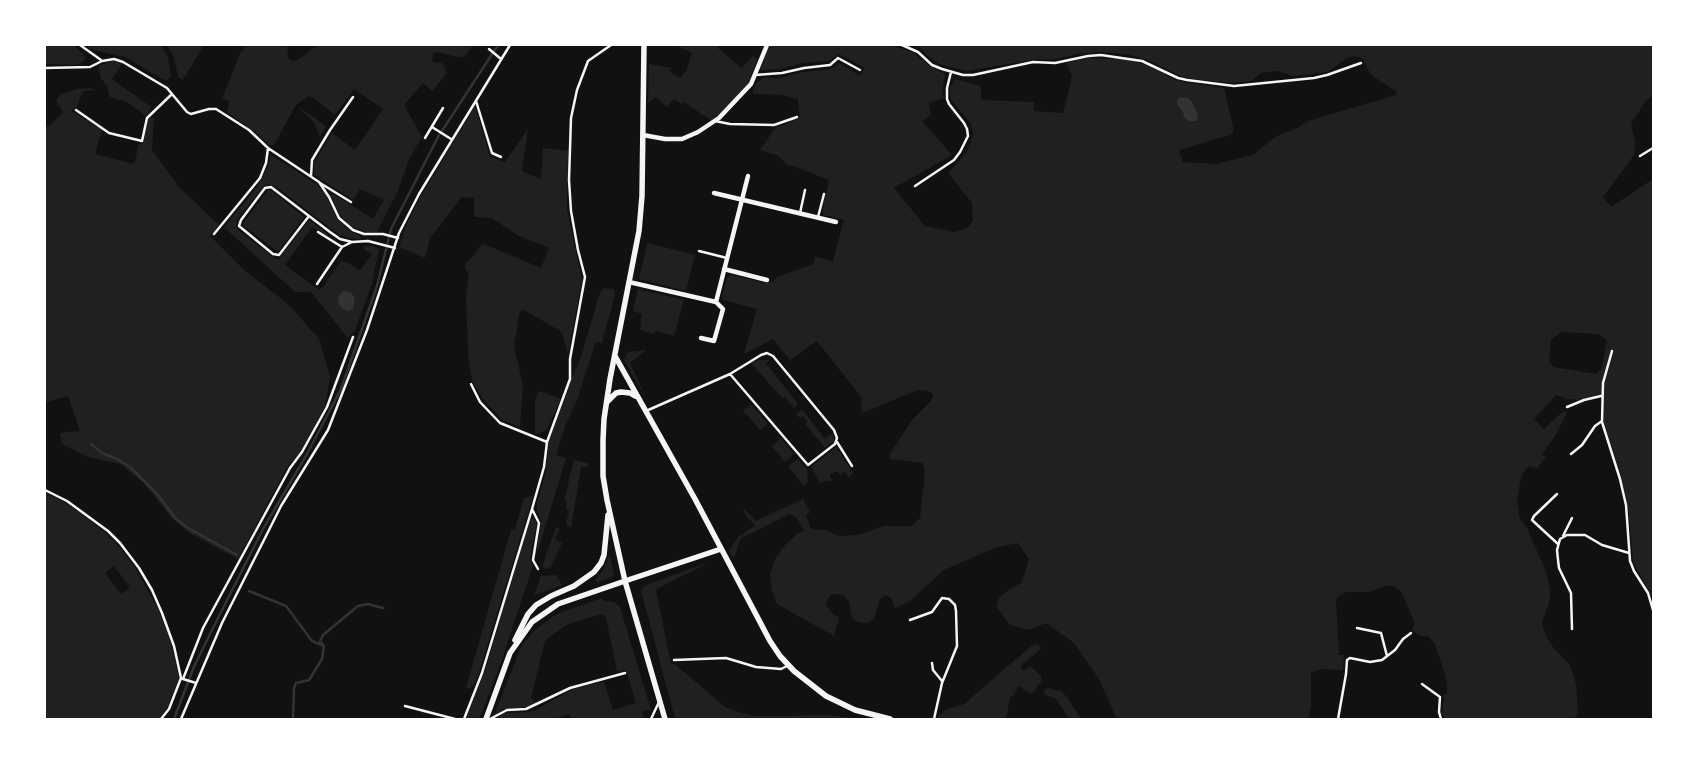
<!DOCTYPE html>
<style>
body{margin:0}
#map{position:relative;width:1698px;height:764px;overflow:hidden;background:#111;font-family:Inter,sans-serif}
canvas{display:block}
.frame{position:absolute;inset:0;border:46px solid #fff;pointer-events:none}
</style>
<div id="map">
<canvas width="1698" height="764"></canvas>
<div class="frame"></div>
</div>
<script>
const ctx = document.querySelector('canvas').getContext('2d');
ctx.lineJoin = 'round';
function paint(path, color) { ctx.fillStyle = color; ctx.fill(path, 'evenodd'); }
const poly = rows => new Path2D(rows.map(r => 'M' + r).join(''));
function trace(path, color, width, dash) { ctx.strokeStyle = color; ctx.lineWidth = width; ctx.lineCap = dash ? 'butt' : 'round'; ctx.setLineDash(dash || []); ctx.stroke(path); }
paint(poly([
 [45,45,74,45,84,55,85,59,83,62,77,65,45,64],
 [84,45,161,45,168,58,171,77,167,80,162,79,125,57,92,50],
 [167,45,204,45,183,80,178,77,174,58],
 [246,45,287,45,288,56,290,60,295,61,301,58,317,45,473,45,464,57,457,57,438,52,434,53,432,59,433,62,442,63,447,73,432,91,423,83,404,105,422,137,410,157,397,193,377,232,365,232,350,226,341,216,330,195,334,194,373,219,384,200,360,189,353,200,316,176,314,173,314,163,333,131,333,134,355,150,383,109,354,89,335,115,312,97,309,96,296,105,326,126,320,137,313,121,296,105,274,145,269,145,254,131,227,112,229,101,222,98,241,52],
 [675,45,720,45,718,48,742,68,753,55,757,59,749,82,730,105,712,121,684,102,682,104,674,99,667,107,656,97,648,103,649,64,671,68,669,71,680,78,686,71,692,53],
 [769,45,891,45,912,52,930,66,945,74,942,92,944,98,929,103,931,115,922,121,952,155,894,188,925,226,954,232,966,229,973,221,972,203,948,173,967,152,973,134,971,124,951,100,950,88,955,79,981,86,981,100,1034,102,1034,111,1063,113,1071,81,1072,76,1066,63,1087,58,1123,59,1137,62,1150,66,1173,79,1188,83,1224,88,1234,131,1230,135,1179,150,1183,162,1215,164,1253,155,1275,137,1299,127,1308,121,1396,95,1397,92,1371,75,1362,58,1354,56,1347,58,1328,72,1293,76,1277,71,1261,73,1251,81,1232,83,1190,79,1176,74,1151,61,1131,55,1102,52,1078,54,1055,59,1032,60,966,71,939,64,930,58,919,47,911,45,1653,45,1653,94,1645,102,1631,124,1635,142,1634,155,1603,197,1611,207,1653,179,1653,598,1633,562,1628,506,1621,475,1604,425,1603,394,1577,400,1568,399,1556,395,1534,419,1544,429,1560,414,1565,411,1567,413,1555,436,1542,454,1546,457,1537,468,1529,466,1521,476,1517,502,1520,519,1528,530,1547,574,1550,591,1550,600,1542,622,1545,634,1552,646,1570,665,1576,684,1578,712,1574,719,1445,719,1442,714,1444,698,1443,695,1447,694,1447,686,1445,674,1435,644,1429,637,1418,635,1412,629,1415,623,1401,591,1394,586,1385,586,1370,592,1348,592,1341,594,1336,599,1339,655,1344,655,1343,670,1322,669,1311,673,1311,706,1308,719,1117,719,1099,679,1074,643,1046,623,1029,630,1010,625,996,606,1000,596,1022,582,1029,559,1018,543,994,548,944,570,910,601,895,608,891,598,886,595,880,599,874,619,867,623,858,622,852,618,849,601,843,595,834,594,829,596,826,604,831,612,839,618,834,636,777,604,772,591,770,574,775,559,785,545,797,534,804,531,796,517,789,514,740,539,735,556,732,557,729,550,739,536,755,526,745,514,743,507,756,521,803,499,810,512,806,516,811,529,826,530,839,536,858,535,884,526,912,526,920,518,925,472,923,463,890,459,890,454,912,420,932,400,933,394,928,391,918,390,862,413,861,397,817,341,790,360,773,339,744,354,757,309,723,300,722,296,727,277,732,275,764,283,773,281,778,277,813,264,815,257,833,261,844,220,824,215,822,212,829,180,796,167,787,165,779,156,760,150,776,127,782,126,801,117,799,112,798,99,782,95,753,94,753,89,756,83,764,78,780,78,802,72,831,69,839,63,860,76,865,68,839,54,829,61,802,63,781,69,760,70],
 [1561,332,1599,334,1607,341,1601,370,1596,374,1553,367,1549,361,1551,340],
 [113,61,119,63,121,65,112,79,151,107,146,116,127,102,110,97,107,86,100,77,99,65],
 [91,88,96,90,84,91,82,93,77,107,71,111,102,130,95,154,134,164,139,144,143,144,148,120,150,118,154,117,152,150,179,187,219,225,210,236,244,270,288,304,319,339,330,376,325,407,301,451,288,466,238,559,191,534,171,517,143,482,120,464,88,457,62,444,60,433,80,431,68,396,45,403,45,126,50,126,63,112,56,101,61,94,77,89],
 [475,106,490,157,505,162,528,129,522,171,541,179,543,148,568,151,567,209,582,280,568,356,562,332,524,310,520,311,514,346,523,385,520,427,502,420,480,395,472,380,468,355,466,296,469,274,465,268,466,262,474,256,480,246,484,244,541,268,549,248,517,235,492,218,474,217,474,198,462,197,430,238,425,258,399,247,406,226,418,201],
 [271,155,315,183,322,189,326,195,337,218,347,229,362,237,359,239,349,238,338,234,275,186,269,184,263,187,237,220,236,226,240,232,278,260,309,220,328,234,327,236,312,227,285,265,319,290,322,288,341,261,346,262,360,270,372,254,364,249,364,246,374,246,379,249,372,284,355,330,348,338,311,292,295,292,224,227,257,187,268,166],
 [268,190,271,190,304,217,278,252,242,225],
 [647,243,695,255,686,291,639,279],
 [604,288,613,289,615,294,602,343,596,342,577,400,566,424,556,455,566,458,538,551,537,549,541,522,537,512,537,503,546,471,549,441,572,377,580,360,598,299,601,291],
 [638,289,684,300,674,336,655,331,654,334,640,330,642,314,633,311],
 [647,350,630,363,648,402,624,360,626,354,629,352],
 [758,360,770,360,766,363,798,404,794,408,785,397,783,399,751,363],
 [539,391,561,399,547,429,541,433,535,434,535,400],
 [751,405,767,422,767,425,760,430,743,410],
 [802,409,825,439,833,433,834,441,825,448,805,424,807,422,803,416,800,418,796,414],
 [781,438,794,454,785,462,772,446],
 [836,447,853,473,849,478,845,471,840,475,837,471,830,475,832,481,825,481,820,483,811,467],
 [797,459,799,460,807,469,808,482,804,486,788,466],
 [574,460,588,463,587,467,581,467,571,528,566,524,569,510,566,509,567,501,564,500],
 [45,493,65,502,76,510,105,532,121,549,134,566,161,614,172,646,179,678,167,708,159,719,45,719],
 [114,566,130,587,121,594,105,573],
 [533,496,479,673,475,683,471,688,466,688,511,530,515,530,524,498],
 [533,518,537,523,530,559,533,565,531,572,499,668,482,712,478,719,466,719,486,667,530,520],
 [556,527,560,529,555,539,562,543,551,567,546,569,543,567,543,564],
 [608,556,610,557,614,576,597,583,595,580,603,570],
 [710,562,658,588,656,591,671,663,676,665,725,707,738,712,754,716,830,715,862,719,675,719,641,590,644,586,648,584],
 [556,575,562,585,535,595,535,592,541,576],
 [602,598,603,601,614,602,620,607,651,710,642,711,644,719,571,719,569,714,555,719,494,719,505,713,527,712,536,710,571,690,585,686,604,682,613,710,636,703,626,670,617,672,606,617,602,614,568,624,547,639,544,644,531,698,536,702,526,707,504,709,494,715,522,645,534,631,552,617,562,612],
 [1036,644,1042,648,1020,666,1024,671,1030,666,1041,676,1042,680,1032,694,1018,686,1013,696,1010,697,1006,719,936,719,937,717,945,710,964,704,1030,647],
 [1048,688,1061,691,1067,697,1081,719,1069,719,1056,699,1044,694,1045,689]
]), '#202020');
paint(poly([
 [1180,97,1188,98,1192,102,1198,115,1197,121,1189,121,1184,117,1183,111,1178,106,1177,101],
 [344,291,349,292,353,295,355,301,352,310,348,311,343,309,339,305,338,297,341,293]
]), '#333');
trace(poly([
 [91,444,102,453,117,459,130,467,158,495,176,519,188,528,237,555],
 [249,591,286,606,312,641,324,646],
 [174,719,193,669,211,632,263,529,307,454,341,389,377,286,391,229,438,137,498,45],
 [293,719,294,688,296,683,309,680,322,659,324,646,320,641,323,635,358,606,368,604,383,608]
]), '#333', 2.5);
trace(poly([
 [80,45,101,60],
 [902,45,918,52,932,65,942,69,963,75,973,75,1033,62,1055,63,1088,56,1101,55,1142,61,1178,78,1187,80,1234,86,1314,78,1327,75,1361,63],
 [489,49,501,59],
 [45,68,90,67,102,61,114,59,123,62,167,88,187,112,191,114,209,109,216,109,249,130,268,148,319,182,329,197,339,218,353,230,364,234,383,234,398,238],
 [755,75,782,73,804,68,830,65,838,58,860,70],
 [476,101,492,153,501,157],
 [76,110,109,133,142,141,147,118,172,94],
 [715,121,730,124,774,125,797,117],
 [432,127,451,139],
 [425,138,443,108],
 [1640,156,1653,148],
 [311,176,312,160,330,130,353,97],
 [320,183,351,202],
 [915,186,954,160,960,152,968,136,967,129,964,123,949,104,947,99,947,88,951,72],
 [800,213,805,190],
 [309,216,279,255,273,254,239,226,241,220,265,188,271,187,330,232,340,239,352,242],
 [818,217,824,194],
 [318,232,342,247],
 [214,234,260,178,266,163,268,148],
 [699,251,727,258],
 [317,284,342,247,352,242,368,241,395,248],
 [1612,351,1603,383,1602,422,1620,479,1626,505,1630,561,1634,571,1648,593,1653,610],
 [471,384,480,402,500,423,547,442],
 [1567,407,1584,400,1601,396],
 [646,411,730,374,761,355,767,353,773,356,834,430,837,438,835,444,808,465,730,374],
 [837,442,852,466],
 [1571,454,1582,445,1595,426,1602,421],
 [45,490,67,501,108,531,120,543,139,568,152,590,162,613,174,646,181,678,169,709,161,719],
 [1557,494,1534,516,1532,520,1558,544],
 [1563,536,1572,518],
 [538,569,533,560,539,523,532,509,544,467,547,442,570,379,570,359,585,277,578,250,571,211,569,180,571,118,577,90,588,61,611,45],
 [910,620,932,612,942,598,949,599,955,605,956,611,957,646,942,683,934,719],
 [1357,628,1381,633,1387,656],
 [1572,629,1571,593,1559,568,1558,560,1557,550,1560,539,1567,535,1585,535,1602,545,1629,553],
 [674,660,726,658,756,667,781,669,787,666],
 [932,663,933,670,942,681],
 [183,679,203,628,290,468,302,452,327,407,353,337],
 [183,679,196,683],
 [1422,684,1440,697,1439,712,1441,719],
 [405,706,455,719],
 [181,719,222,623,268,532,281,506,328,430,367,330,399,233,419,194,510,45],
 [464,719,482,673,532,509],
 [490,719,507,710,526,709,570,688,625,673],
 [651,719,659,702],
 [1338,719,1346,674,1347,660,1350,658,1370,662,1382,660,1395,650,1403,639,1411,633]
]), '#f5f5f5', 2.5);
trace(poly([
 [643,135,665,139,682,139,698,132,719,118,751,84,767,45],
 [714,193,836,222],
 [724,269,767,280],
 [629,282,716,302,723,309,714,341,701,338],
 [716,302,748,176]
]), '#f5f5f5', 4.5);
trace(poly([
 [615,356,695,499,770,641,780,656,794,671,826,696,855,710,890,719],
 [607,402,616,393,621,392,630,393,635,396],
 [515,640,528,614,536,605,551,596,574,586,594,572,601,563,604,555,608,515],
 [486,719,510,653,532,622,558,604,625,581,607,500,603,476,603,440,604,419,610,379,639,231,642,196,644,45],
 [665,719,625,581,721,549]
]), '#f5f5f5', 5.5);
</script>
